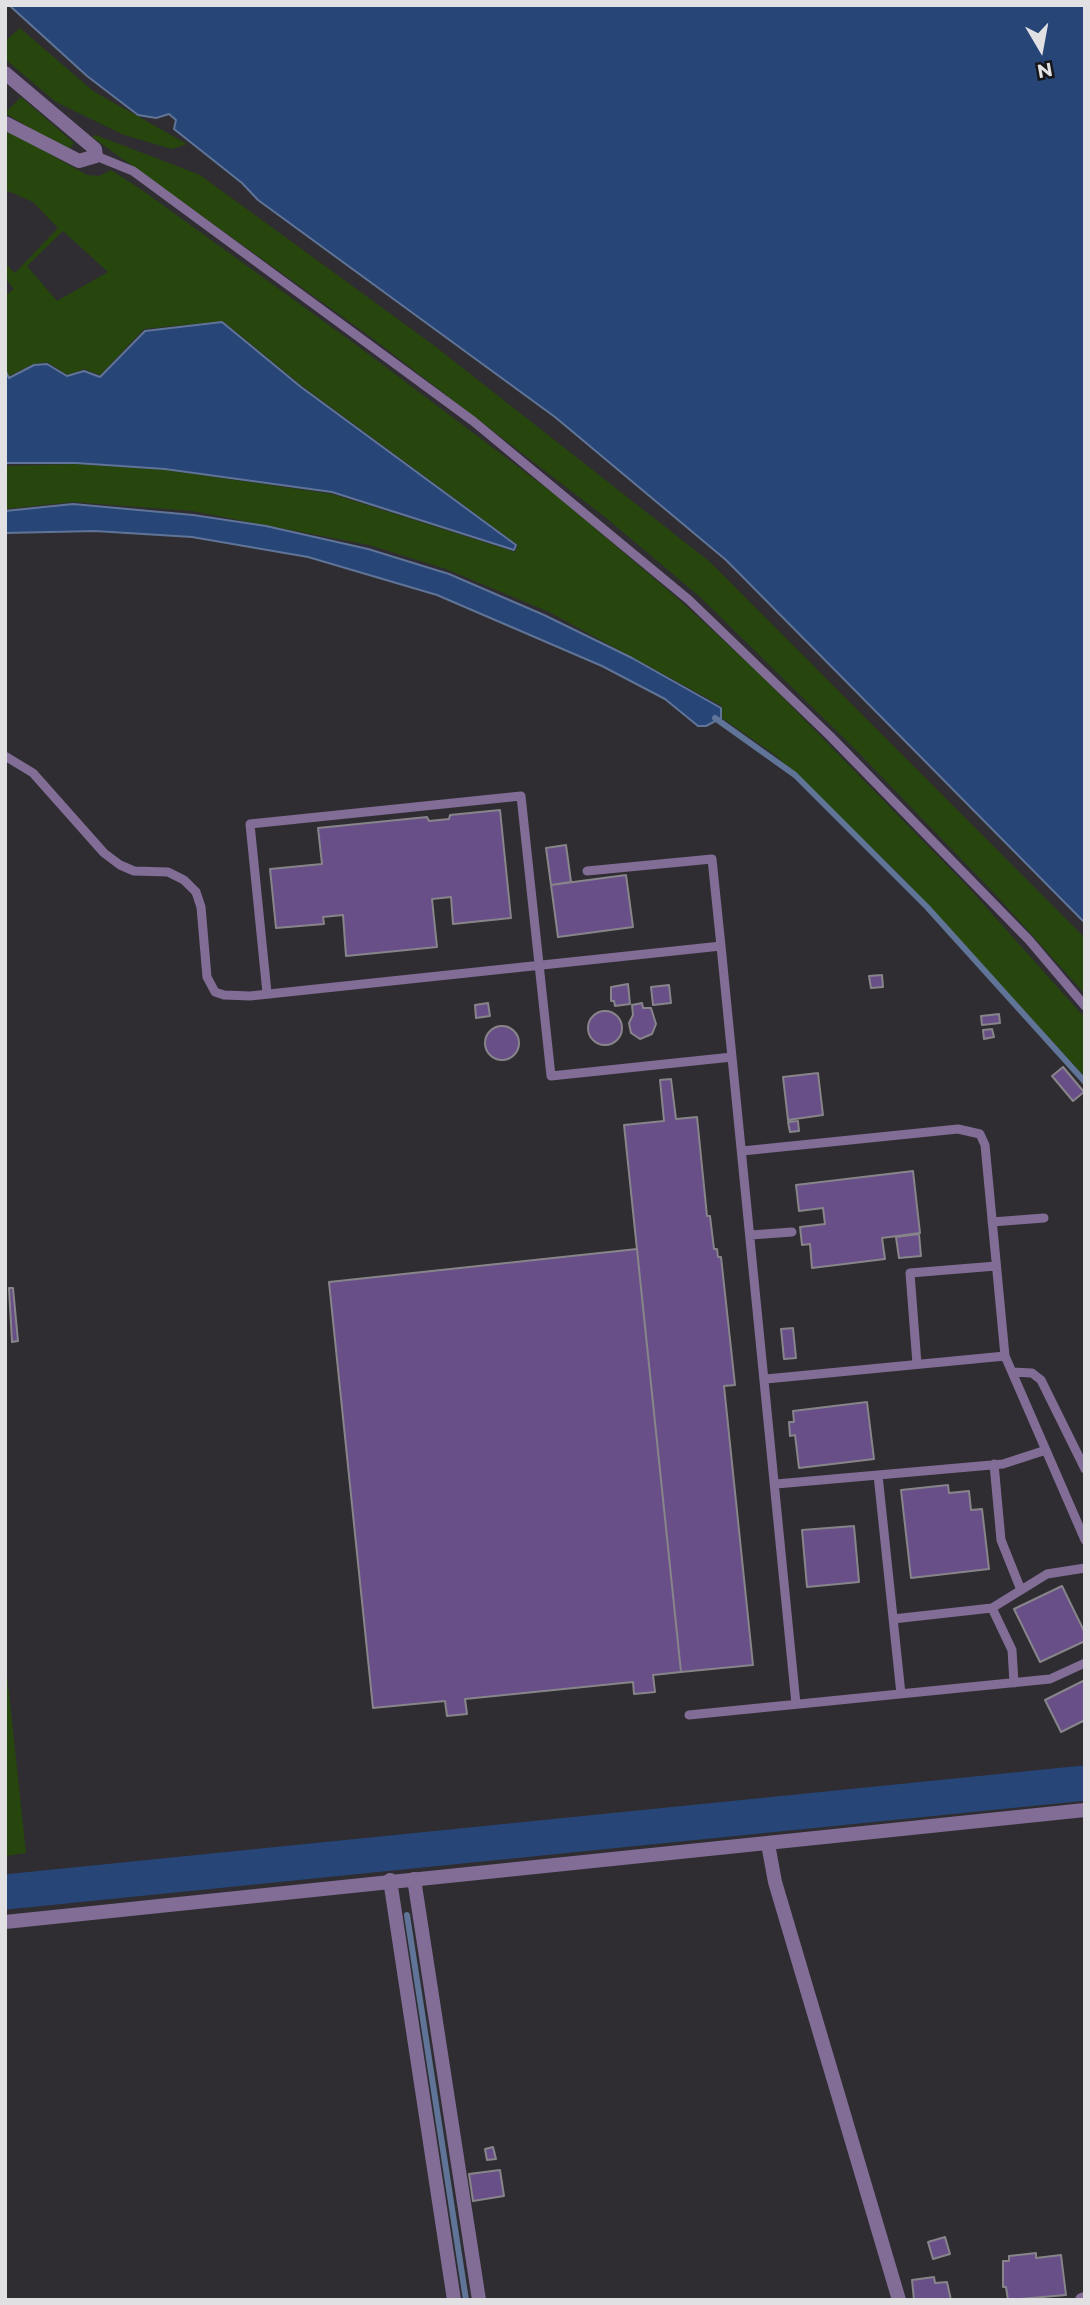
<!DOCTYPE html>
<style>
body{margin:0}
#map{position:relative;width:1090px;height:2305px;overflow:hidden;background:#2f2d31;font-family:Montserrat,sans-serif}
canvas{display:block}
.frame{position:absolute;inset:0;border:7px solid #e1e0e3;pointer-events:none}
.north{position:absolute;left:1006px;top:14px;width:70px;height:70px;-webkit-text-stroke:5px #161618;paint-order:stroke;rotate:170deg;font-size:19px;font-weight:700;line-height:28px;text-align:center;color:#e1e0e3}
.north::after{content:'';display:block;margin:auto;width:24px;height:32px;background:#e1e0e3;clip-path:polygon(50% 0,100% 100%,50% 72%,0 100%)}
</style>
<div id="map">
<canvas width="1090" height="2305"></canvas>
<div class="frame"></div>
<div class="north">N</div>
</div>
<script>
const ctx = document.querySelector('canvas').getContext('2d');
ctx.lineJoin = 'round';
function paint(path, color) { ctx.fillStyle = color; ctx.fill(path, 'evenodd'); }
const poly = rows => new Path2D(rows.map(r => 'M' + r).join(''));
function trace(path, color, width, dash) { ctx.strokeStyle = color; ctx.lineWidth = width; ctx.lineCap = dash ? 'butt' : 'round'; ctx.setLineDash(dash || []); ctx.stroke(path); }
paint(poly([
 [20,28,93,91,187,144,172,149,124,135,56,102,5,59,5,41],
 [21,97,74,143,68,151,5,113],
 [5,129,87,175,99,176,111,170,142,190,355,344,557,496,684,604,759,673,968,887,1085,1018,1085,1077,901,876,775,755,722,718,722,706,549,612,446,569,369,545,192,511,73,502,5,509,5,466,75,464,165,470,332,494,515,552,518,545,301,385,223,321,144,329,100,375,84,369,68,375,47,362,33,364,9,376,5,367,5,296,14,289,5,278,5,263,15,273,58,228,33,202,8,191,5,193],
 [63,231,108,272,57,301,27,266],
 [96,135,200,175,432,344,710,562,1085,938,1085,994,995,894,854,748,700,597,605,517,372,338,92,137],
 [5,1656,26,1853,5,1856]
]), '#26460e');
const water = poly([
 [9,5,1085,5,1085,923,726,560,555,417,258,200,242,183,174,129,176,120,169,114,156,118,138,115,87,76,9,5],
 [222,322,301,387,516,545,514,550,332,492,165,469,76,463,5,463,5,370,9,378,34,365,47,364,67,376,84,371,100,377,145,331,222,322],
 [73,504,193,515,266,526,368,549,449,574,544,615,632,658,721,708,721,718,706,726,698,726,665,699,602,666,437,595,308,557,192,537,95,531,5,533,5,511,73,504]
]);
paint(water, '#274577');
trace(water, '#5f7497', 2);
trace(poly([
 [715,718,795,775,927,907,1085,1082],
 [397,1852,399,1862],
 [407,1915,466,2300]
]), '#5f7497', 6);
trace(poly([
 [5,1892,1085,1783]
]), '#274577', 35);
const building = poly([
 [500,810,511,918,453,924,451,897,432,899,437,947,346,956,343,915,323,917,324,924,276,928,270,869,322,864,318,828,427,817,429,821,449,819,450,815,500,810],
 [566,845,571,882,551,885,546,848,566,845],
 [626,875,633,927,558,937,551,885,626,875],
 [882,975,883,987,871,988,869,976,882,975],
 [628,984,630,1004,615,1006,614,1001,611,1001,611,987,628,984],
 [669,985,671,1003,653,1005,651,987,669,985],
 [488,1003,490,1016,476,1018,475,1005,488,1003],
 [642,1003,643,1008,651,1008,656,1024,652,1034,640,1039,631,1033,629,1023,633,1015,632,1005,642,1003],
 '588 1028a17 17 0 1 1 34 0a17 17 0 1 1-34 0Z',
 [999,1014,1000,1023,982,1025,981,1016,999,1014],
 '485 1043a17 17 0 1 1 34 0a17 17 0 1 1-34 0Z',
 [992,1029,994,1037,984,1039,983,1030,992,1029],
 [1063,1067,1084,1092,1073,1101,1052,1076,1063,1067],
 [818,1073,823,1115,788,1120,783,1077,818,1073],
 [671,1079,676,1119,697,1117,707,1216,710,1216,714,1249,717,1249,718,1257,721,1257,735,1385,724,1386,753,1665,681,1672,624,1125,664,1121,660,1080,671,1079],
 [798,1121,799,1131,790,1132,788,1122,798,1121],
 [913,1171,920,1233,882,1238,885,1259,812,1268,810,1244,802,1245,800,1227,825,1224,823,1208,799,1211,796,1185,913,1171],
 [919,1234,921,1256,899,1258,896,1237,919,1234],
 [637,1249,681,1672,653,1675,655,1692,634,1694,633,1682,465,1699,467,1714,447,1716,445,1701,373,1708,329,1282,637,1249],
 [9,1288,13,1288,18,1341,12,1342,9,1288],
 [793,1328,796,1358,784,1359,781,1329,793,1328],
 [867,1402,874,1459,799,1468,795,1435,790,1436,789,1422,794,1422,793,1411,867,1402],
 [948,1485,949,1493,969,1491,971,1510,982,1509,989,1569,911,1578,901,1490,948,1485],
 [854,1526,859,1582,807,1587,802,1530,854,1526],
 [1062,1586,1085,1633,1085,1641,1040,1662,1014,1609,1062,1586],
 [1085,1680,1085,1720,1061,1732,1045,1700,1085,1680],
 [493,2147,496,2159,487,2160,485,2149,493,2147],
 [500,2170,504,2196,473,2201,469,2174,500,2170],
 [945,2237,950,2254,933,2259,928,2242,945,2237],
 [1036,2253,1036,2258,1061,2255,1066,2295,1008,2300,1006,2287,1003,2287,1003,2261,1009,2261,1009,2256,1036,2253],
 [934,2277,935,2283,947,2282,951,2300,914,2300,912,2280,934,2277]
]);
paint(building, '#684f88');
trace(building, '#87858a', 2);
trace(poly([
 [96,156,133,171,473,421,689,600,830,736,1029,940,1085,1006],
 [5,756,33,773,104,853,120,865,134,871,168,872,184,880,196,892,201,907,207,977,215,992,224,995,250,996,721,946,796,1704],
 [587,871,712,859,721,946],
 [267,993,250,824,521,796,551,1076,732,1057],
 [742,1151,958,1129,980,1134,985,1145,1005,1356,1085,1540],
 [992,1222,1044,1218],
 [751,1235,792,1232],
 [917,1364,910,1273,996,1266],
 [1012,1372,1032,1373,1041,1380,1085,1469],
 [766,1379,1005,1356],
 [994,1464,1001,1540,1021,1590],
 [878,1475,901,1694],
 [776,1484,1003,1464,1046,1450],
 [992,1608,1012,1650,1014,1683],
 [893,1619,992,1608,1047,1574,1085,1568],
 [689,1715,1050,1679,1085,1663]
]), '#826d97', 9);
trace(poly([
 [5,73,95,149,96,156,79,161,5,123],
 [768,1844,775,1882,899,2300],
 [414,1879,479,2300],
 [390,1880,454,2300],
 [1082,2300,1085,2299]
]), '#826d97', 14);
trace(poly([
 [5,1922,1085,1810]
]), '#826d97', 14);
</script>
